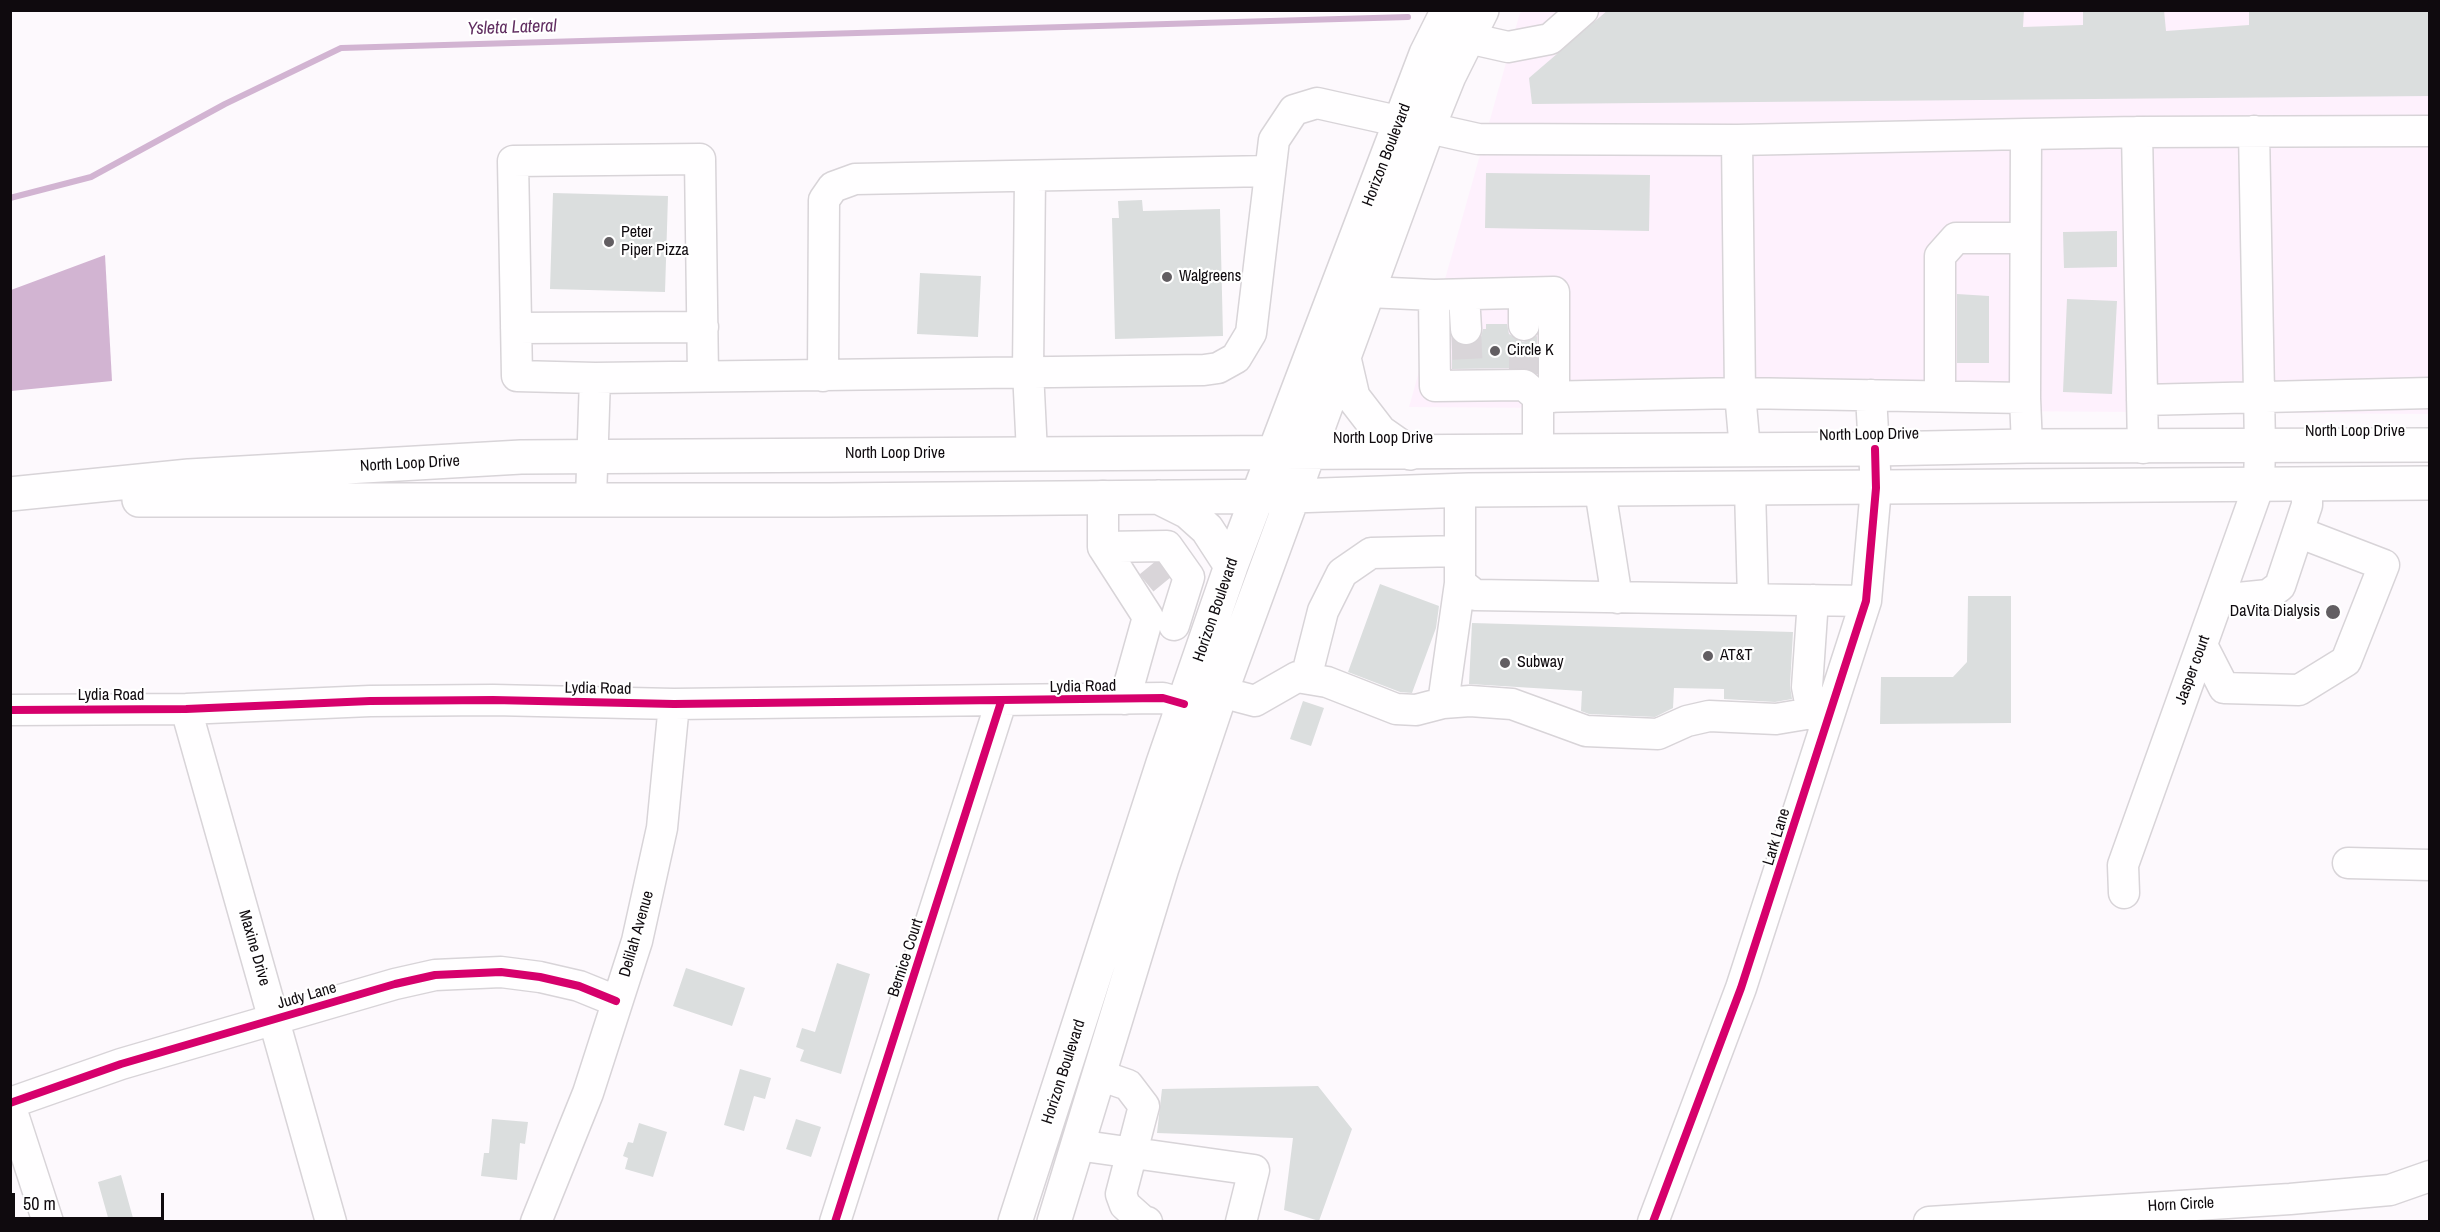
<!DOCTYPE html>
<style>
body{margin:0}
#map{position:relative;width:2440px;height:1232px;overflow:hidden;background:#fdf9fd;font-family:"Archivo Narrow",sans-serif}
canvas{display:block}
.frame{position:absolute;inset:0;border:12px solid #0f0a0e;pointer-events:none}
.scale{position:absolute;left:12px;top:1193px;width:152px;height:27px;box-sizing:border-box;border:3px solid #0f0a0e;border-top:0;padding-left:8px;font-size:18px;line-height:21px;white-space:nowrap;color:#0f0a0e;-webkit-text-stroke:4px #fff;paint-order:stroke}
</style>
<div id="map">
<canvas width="2440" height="1232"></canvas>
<div class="frame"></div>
<div class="scale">50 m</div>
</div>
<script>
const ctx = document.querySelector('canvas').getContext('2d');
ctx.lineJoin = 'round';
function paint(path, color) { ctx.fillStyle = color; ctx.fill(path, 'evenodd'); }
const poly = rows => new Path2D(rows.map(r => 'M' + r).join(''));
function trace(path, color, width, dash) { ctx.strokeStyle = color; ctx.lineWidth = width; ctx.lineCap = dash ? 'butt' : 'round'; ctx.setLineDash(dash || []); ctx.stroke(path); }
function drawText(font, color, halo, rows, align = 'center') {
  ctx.font = font + ' "Archivo Narrow",sans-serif'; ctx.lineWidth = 4.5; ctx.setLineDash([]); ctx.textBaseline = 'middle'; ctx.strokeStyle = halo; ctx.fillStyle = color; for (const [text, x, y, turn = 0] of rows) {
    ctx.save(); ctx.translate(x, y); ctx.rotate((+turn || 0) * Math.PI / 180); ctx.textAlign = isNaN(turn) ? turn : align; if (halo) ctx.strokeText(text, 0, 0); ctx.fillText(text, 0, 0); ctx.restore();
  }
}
paint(poly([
 [1523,11,2429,11,2429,414,1409,407,1520,13]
]), '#fef1fd');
paint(poly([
 [105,255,112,381,11,391,11,290]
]), '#d2b4d2');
trace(poly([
 [10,198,91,177,225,104,341,48,1408,17]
]), '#d2b4d2', 6);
paint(poly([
 [1608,10,2024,10,2023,27,2083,25,2083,10,2164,10,2166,31,2249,25,2249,10,2430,10,2430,96,1532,104,1529,78],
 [1486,173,1650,175,1649,231,1485,228],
 [553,193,668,196,665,292,550,289],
 [1142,200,1143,211,1220,209,1223,336,1115,339,1112,218,1119,218,1118,201],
 [2117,231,2117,267,2064,268,2063,232],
 [920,273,981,276,978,337,917,334],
 [1957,294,1989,296,1989,363,1957,363],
 [2067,299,2117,301,2112,394,2063,392],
 [1486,324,1507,324,1509,334,1523,342,1537,336,1537,373,1524,368,1452,369,1452,339,1459,345,1475,344,1481,337,1483,329,1486,329],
 [1380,584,1439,606,1436,628,1412,693,1400,692,1348,672],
 [1968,596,2011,596,2011,723,1880,724,1881,677,1953,677,1967,662],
 [1472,623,1793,632,1790,686,1792,699,1775,702,1724,699,1724,689,1674,688,1673,708,1655,717,1589,714,1581,711,1582,691,1469,684],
 [1303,701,1324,708,1311,746,1290,739],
 [837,963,870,974,841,1074,800,1061,804,1050,796,1047,802,1028,815,1032],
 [686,968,745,988,732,1026,673,1006],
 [740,1069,771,1078,765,1099,754,1096,744,1131,724,1125],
 [1318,1086,1352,1129,1319,1221,1284,1210,1293,1138,1157,1133,1162,1089],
 [492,1119,528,1122,525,1144,520,1143,517,1180,481,1176,484,1153,489,1153],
 [796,1119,821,1127,811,1157,786,1149],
 [639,1123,667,1132,653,1177,625,1169,628,1158,623,1156,628,1142,633,1143],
 [121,1175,133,1218,109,1221,98,1182]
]), '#dbdede');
trace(poly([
 [1466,329,1468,373],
 [1524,374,1524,325],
 [1151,565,1165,582]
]), '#d9d5d9', 30, [30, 15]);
const minor = poly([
 [1468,38,1508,47,1550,39,1583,10],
 [1737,140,1740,393,1745,450],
 [1030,176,1028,371,1032,453],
 [1368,292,1434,295,1554,292,1554,397],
 [1524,293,1524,325],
 [1434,295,1435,386,1524,385,1538,397],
 [1464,295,1466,329],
 [516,328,703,327],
 [823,376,824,200,833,187,855,179,1270,171],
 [595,378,517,376,513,161,700,159,703,376],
 [1940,396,1940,256,1956,238,2025,238],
 [2025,398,2026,134,2137,132],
 [2142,400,2430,393],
 [2143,448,2137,132,2430,131],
 [1538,452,1538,397,1740,393,2025,398,2027,446],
 [1750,489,1753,599],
 [1460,490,1460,583,1475,595,1866,601],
 [1600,490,1617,598],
 [1103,496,1103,547,1148,617,1125,699],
 [591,499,595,378,1204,370,1218,368,1236,358,1251,333,1274,140,1294,110,1317,103,1478,139,1737,140,2026,134],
 [1103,547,1167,546,1189,577,1174,625],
 [1813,600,1807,687,1812,713,1825,723],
 [2218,600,2268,595,2280,586,2307,505,2307,484],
 [2202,645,2224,688,2299,690,2346,661,2384,565,2298,532],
 [1306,678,1323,611,1342,573,1371,553,1460,551],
 [1221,692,1255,701,1297,677,1327,682,1396,709,1416,710,1443,703,1470,701,1512,704,1586,731,1658,734,1687,721,1709,716,1776,719,1812,713],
 [1443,703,1460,583],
 [186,709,331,1222],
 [10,710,186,709,370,701,493,700,674,704,1163,698,1184,704],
 [2348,863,2430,865],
 [2124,893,2123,865,2259,485,2260,446,2254,131],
 [1099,1075,1128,1085,1144,1106,1121,1194,1125,1205,1143,1221,1147,1222],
 [10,1103,121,1064,395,984,435,975,501,972,540,977,579,986,616,1001],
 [10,1105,48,1222],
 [1077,1145,1254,1170,1241,1222],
 [536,1222,588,1093,637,941,662,828,674,704],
 [835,1222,1001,702],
 [1653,1222,1741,988,1866,601,1876,488,1871,395],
 [1929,1222,2290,1199,2390,1190,2430,1176]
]);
const major = poly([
 [1344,358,1353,397,1380,432,1410,453],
 [10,494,189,476,521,457,1875,449,2027,446,2430,445],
 [1158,497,1188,512,1207,529,1231,566],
 [139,500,829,500,1293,496,1469,490,2430,483],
 [1015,1222,1163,763,1231,566,1426,54,1448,10],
 [1054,1222,1162,868,1221,692,1428,128,1449,76,1482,10]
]);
trace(minor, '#d8d4d8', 33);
trace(major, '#d8d4d8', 36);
trace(minor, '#fffeff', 30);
trace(major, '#fffeff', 33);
trace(poly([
 [10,710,186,709,370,701,493,700,674,704,1163,698,1184,704],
 [10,1103,121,1064,395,984,435,975,501,972,540,977,579,986,616,1001],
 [835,1222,1001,702],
 [1653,1222,1741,988,1866,601,1876,488,1875,449]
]), '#d6006c', 8);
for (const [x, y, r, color] of [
 [609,242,6,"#625e62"],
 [1167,277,6,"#625e62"],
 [1495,351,6,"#625e62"],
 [2333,612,8,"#625e62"],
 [1708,656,6,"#625e62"],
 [1505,663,6,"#625e62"]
]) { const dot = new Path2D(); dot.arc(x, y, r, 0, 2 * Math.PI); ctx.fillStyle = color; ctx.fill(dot); trace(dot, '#fff', 2); }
drawText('16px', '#0f0a0e', '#fff', [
 ["Horizon Boulevard",1387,155,-69],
 ["North Loop Drive",2355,432],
 ["North Loop Drive",1869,435,-1],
 ["North Loop Drive",1383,439],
 ["North Loop Drive",895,454],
 ["North Loop Drive",410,464,-3],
 ["Horizon Boulevard",1216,610,-71],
 ["Jasper court",2193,670,-70],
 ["Lydia Road",1083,687,-1],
 ["Lydia Road",598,689,1],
 ["Lydia Road",111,696],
 ["Lark Lane",1777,837,-73],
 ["Delilah Avenue",637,934,-74],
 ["Maxine Drive",254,948,74],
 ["Bernice Court",906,958,-72],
 ["Judy Lane",307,996,-16],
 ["Horizon Boulevard",1064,1072,-72],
 ["Horn Circle",2181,1205,-3]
]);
drawText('16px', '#0f0a0e', '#fff', [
 ["Peter",621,233],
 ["Piper Pizza",621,251],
 ["Walgreens",1179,277],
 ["Circle K",1507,351],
 ["DaVita Dialysis",2320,612,"right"],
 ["AT&T",1720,656],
 ["Subway",1517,663]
], 'left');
drawText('italic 18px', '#612e61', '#fff', [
 ["Ysleta Lateral",512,28,-2]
]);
</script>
